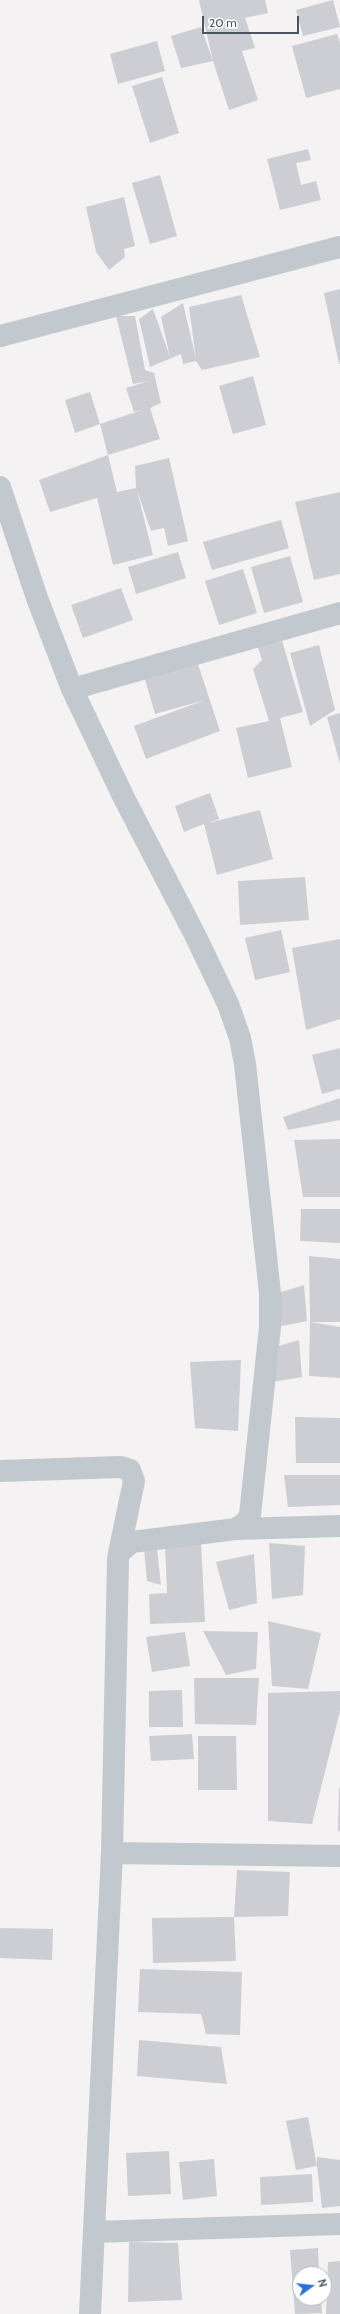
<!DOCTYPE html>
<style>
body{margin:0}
#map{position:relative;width:340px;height:2314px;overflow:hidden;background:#f4f2f2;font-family:Cabin,sans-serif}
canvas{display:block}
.north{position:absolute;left:292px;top:2266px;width:40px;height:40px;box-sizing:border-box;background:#fff;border:1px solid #b7bbbf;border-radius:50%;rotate:75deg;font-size:11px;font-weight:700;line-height:16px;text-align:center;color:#4b555e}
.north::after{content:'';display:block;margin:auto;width:14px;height:18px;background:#2a6fd6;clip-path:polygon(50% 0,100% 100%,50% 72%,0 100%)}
.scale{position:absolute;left:202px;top:16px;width:97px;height:18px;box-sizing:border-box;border:2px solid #4b555e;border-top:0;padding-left:5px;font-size:12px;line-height:14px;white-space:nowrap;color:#4b555e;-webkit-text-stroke:3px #fff;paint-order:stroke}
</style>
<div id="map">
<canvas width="340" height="2314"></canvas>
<div class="north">N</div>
<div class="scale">20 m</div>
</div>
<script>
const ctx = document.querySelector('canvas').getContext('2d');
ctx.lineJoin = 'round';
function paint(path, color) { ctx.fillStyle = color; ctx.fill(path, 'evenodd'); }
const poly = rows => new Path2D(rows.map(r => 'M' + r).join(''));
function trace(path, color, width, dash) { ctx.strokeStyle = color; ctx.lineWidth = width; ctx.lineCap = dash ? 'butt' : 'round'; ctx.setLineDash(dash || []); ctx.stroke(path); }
paint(poly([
 [199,0,265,0,268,13,245,18,255,48,242,51,258,100,229,110,213,61],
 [333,0,340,27,303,36,296,10],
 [201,27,213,61,181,68,171,36],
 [337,34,340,43,340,89,306,98,292,46],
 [157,41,165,71,118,84,110,54],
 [162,77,179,133,150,143,132,86],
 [308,149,311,160,296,163,301,185,316,181,321,200,280,210,267,159],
 [160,175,177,236,150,244,132,183],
 [124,197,135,246,124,249,125,257,109,270,96,252,86,207],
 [340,289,340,364,339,364,324,293],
 [241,295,260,357,202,370,196,361,183,364,181,354,150,367,139,319,153,309,170,357,161,317,183,303,196,359,189,307],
 [116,316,135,316,145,370,154,373,161,403,150,408,160,439,108,455,100,424,145,409,134,412,126,388,149,381,133,384],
 [253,376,266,425,233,434,219,386],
 [90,392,100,424,75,433,65,400],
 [108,455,117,492,136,488,135,466,169,458,188,541,168,546,164,528,151,531,137,490,153,555,113,565,97,498,50,512,39,480],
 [340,492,340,574,314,580,295,502],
 [281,520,289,548,212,570,203,542],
 [178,552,186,578,136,594,128,567],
 [290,556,303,602,264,613,251,567],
 [243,569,257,613,219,625,205,581],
 [121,588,133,620,83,638,71,605],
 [281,637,303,712,280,718,292,767,248,778,236,728,269,721,253,669,262,660,257,645],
 [319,645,335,710,310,726,290,653],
 [197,661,220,731,146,759,134,726,205,700,155,714,144,676],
 [340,713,340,764,327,717],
 [210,793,219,819,208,823,260,810,273,859,217,875,204,824,184,832,175,806],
 [305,877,309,920,240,925,238,881],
 [281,930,290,972,255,980,245,938],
 [340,939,340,1019,306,1030,292,948],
 [340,1048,340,1089,322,1094,312,1055],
 [340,1098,340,1120,288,1130,283,1117],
 [340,1139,340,1197,303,1197,294,1140],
 [301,1209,340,1209,340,1243,300,1241],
 [309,1256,340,1259,340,1322,310,1322],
 [304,1285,307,1321,277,1327,278,1293],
 [310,1322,340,1327,340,1378,309,1376],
 [299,1340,302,1377,272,1382,272,1348],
 [241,1360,238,1431,195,1428,190,1362],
 [295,1417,340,1418,340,1463,296,1463],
 [284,1475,340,1475,340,1505,288,1507],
 [201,1542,205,1622,150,1624,149,1594,167,1593,165,1543],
 [269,1543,305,1546,303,1595,272,1599],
 [157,1548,161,1585,147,1581,144,1549],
 [254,1554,257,1603,229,1610,216,1562],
 [268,1621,321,1633,308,1689,272,1686],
 [203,1631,258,1632,256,1669,226,1675],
 [185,1632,190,1666,152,1672,146,1637],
 [194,1678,259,1678,256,1725,195,1724],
 [182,1690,183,1727,149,1727,149,1691],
 [340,1691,340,1711,312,1824,268,1821,268,1693],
 [192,1734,194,1759,151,1761,149,1736],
 [198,1736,236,1736,237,1790,198,1790],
 [339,1788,340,1788,340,1831,338,1831],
 [237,1870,290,1872,288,1916,234,1917],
 [234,1917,236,1961,153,1963,152,1918],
 [0,1928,53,1929,52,1960,0,1958],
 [140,1969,242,1972,240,2035,206,2034,201,2014,138,2012],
 [139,2040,221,2047,227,2084,137,2076],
 [308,2117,317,2166,317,2157,340,2160,340,2206,322,2208,317,2166,296,2170,286,2121],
 [169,2151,171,2194,128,2196,126,2153],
 [214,2159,217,2196,183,2200,179,2162],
 [312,2174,313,2202,261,2205,260,2177],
 [129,2242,178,2243,182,2300,128,2302],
 [318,2248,319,2274,300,2274,300,2298,321,2298,322,2313,295,2314,290,2250],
 [340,2261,340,2314,326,2314,328,2262]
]), '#cdced4');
trace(poly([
 [0,336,340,247],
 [0,487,37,598,72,689,124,798,196,937,228,1004,240,1038,245,1064,270,1293,270,1327,250,1515,245,1523,236,1529,132,1542,119,1553,118,1559,112,1853,90,2314],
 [72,689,340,613],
 [0,1471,121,1467,130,1470,134,1481,119,1553],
 [236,1529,340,1526],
 [112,1853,340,1856],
 [94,2232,340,2224]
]), '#c1c9cf', 22);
</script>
